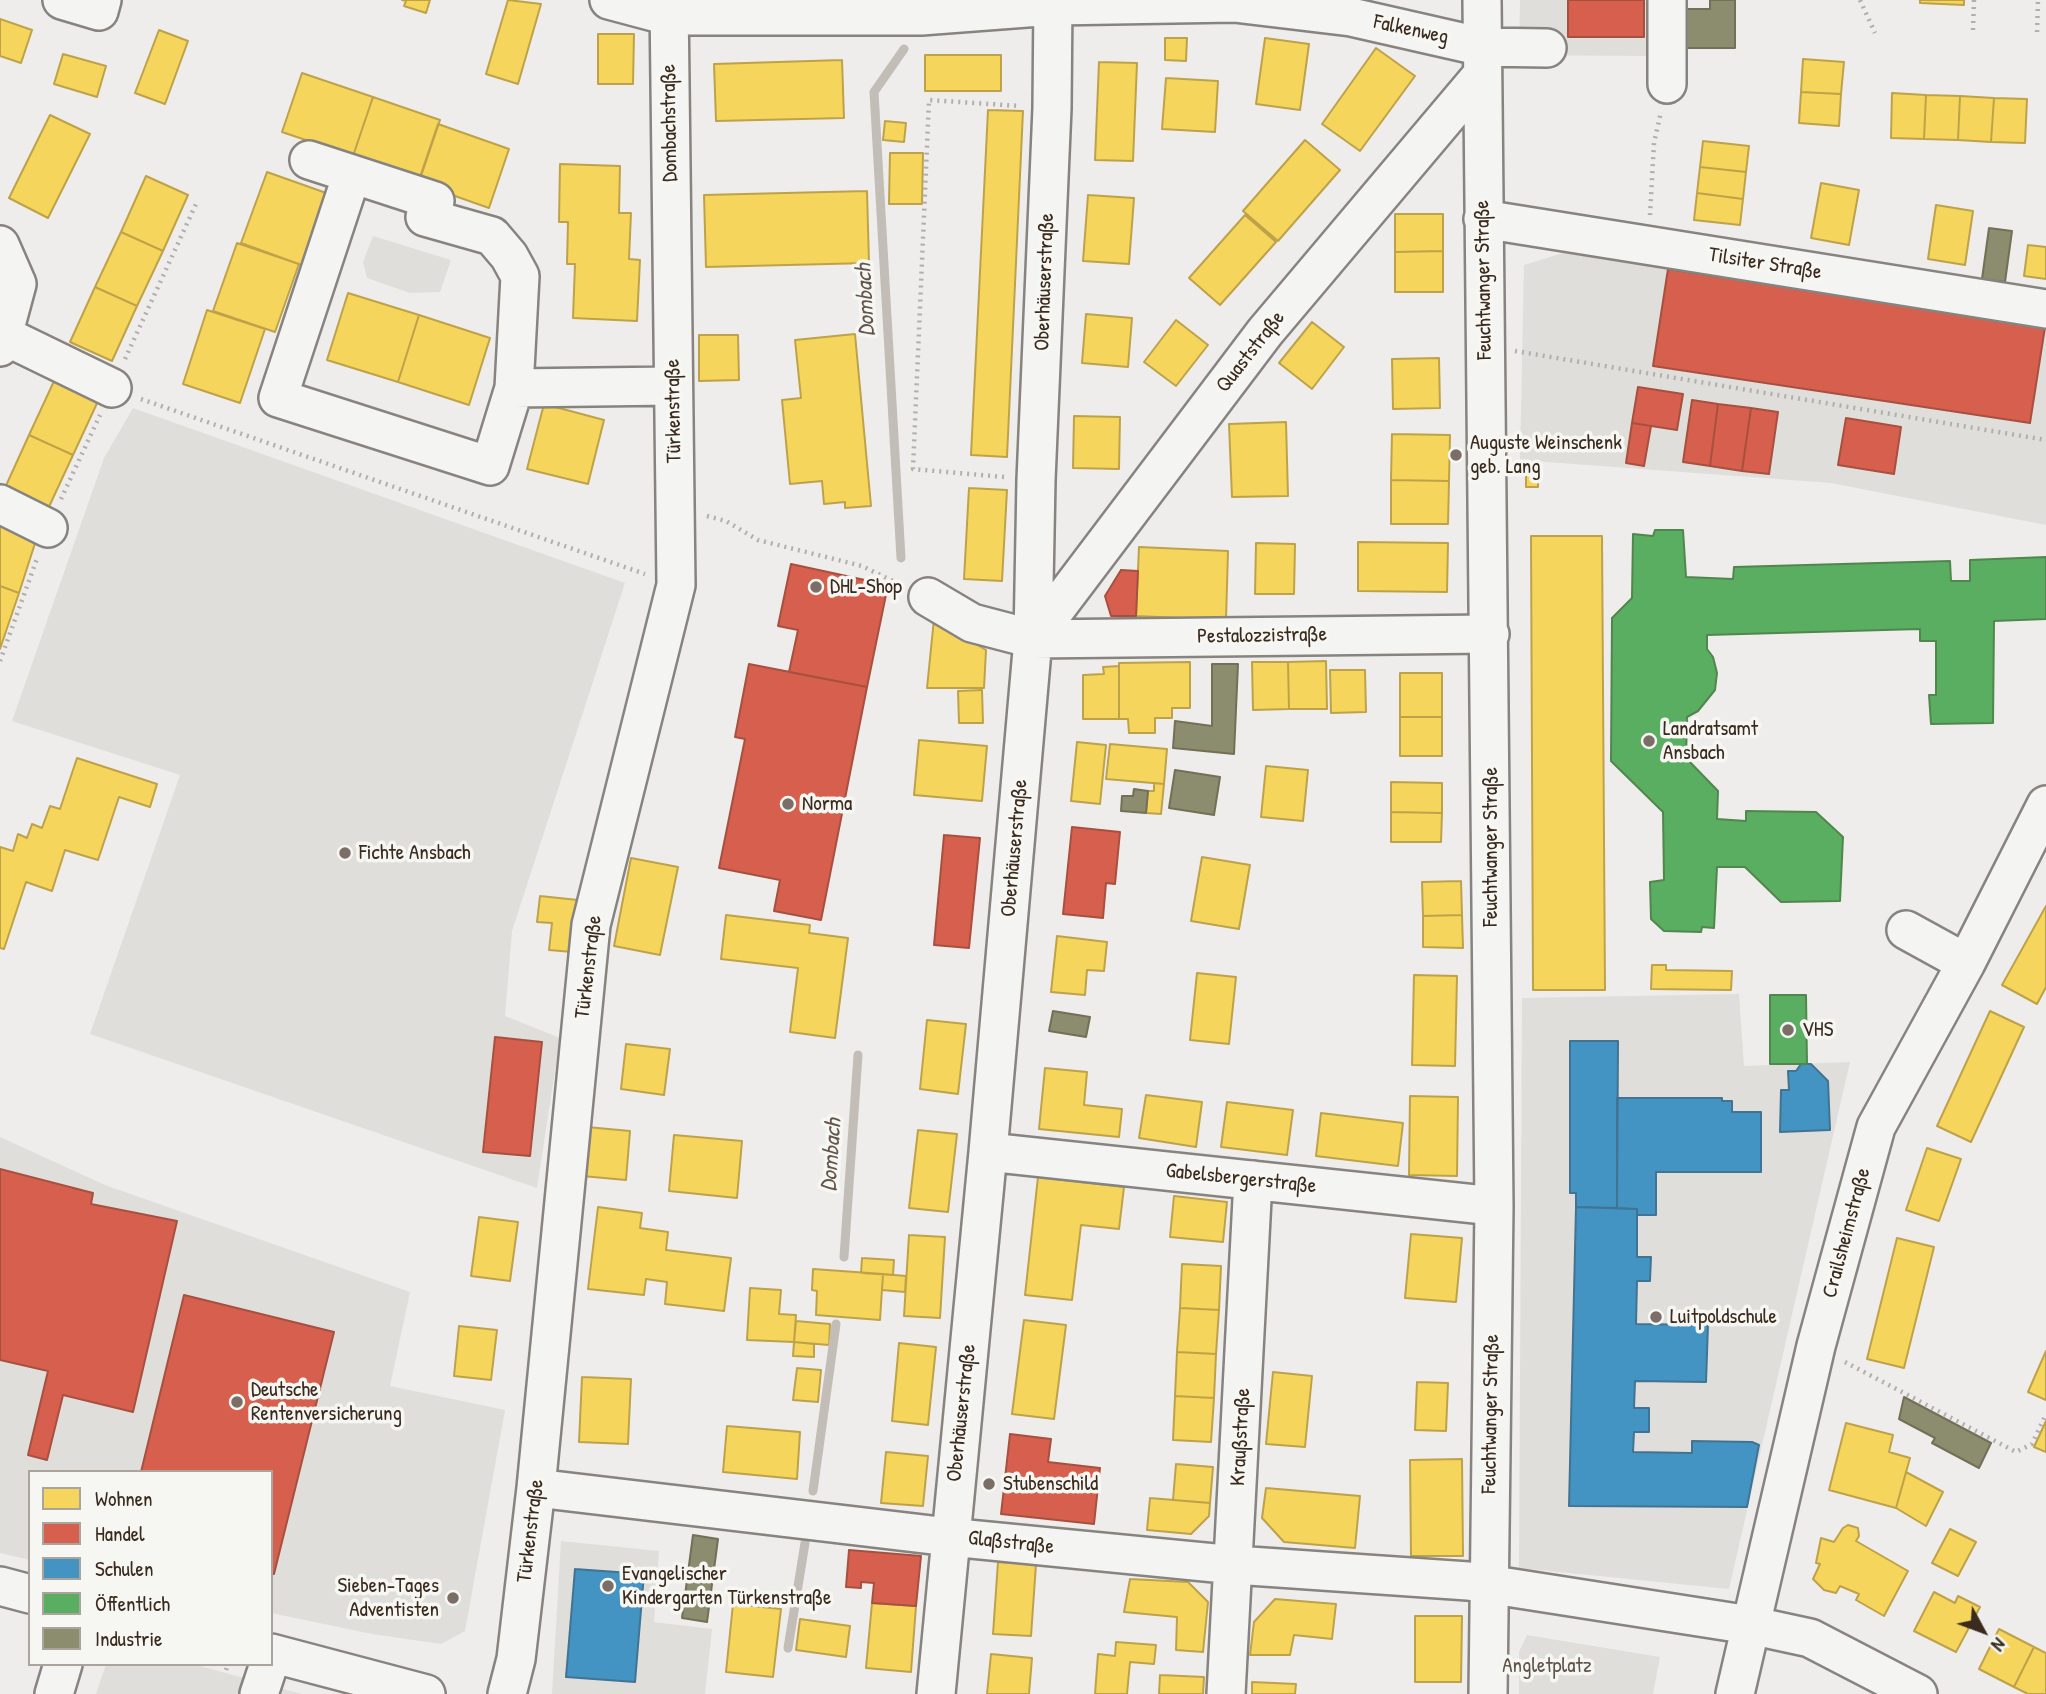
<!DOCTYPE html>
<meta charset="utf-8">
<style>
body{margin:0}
#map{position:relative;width:2046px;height:1694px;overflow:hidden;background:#eeedeb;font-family:"Patrick Hand",sans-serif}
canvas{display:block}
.legend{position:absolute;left:28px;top:1470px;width:245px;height:196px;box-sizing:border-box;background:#f6f6f2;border:2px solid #aba49d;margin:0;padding:9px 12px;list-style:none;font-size:21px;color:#3b2a1e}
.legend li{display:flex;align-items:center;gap:14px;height:35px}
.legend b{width:35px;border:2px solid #aba49d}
.north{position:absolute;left:1948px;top:1596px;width:70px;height:70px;-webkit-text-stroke:5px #f6f6f2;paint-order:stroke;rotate:131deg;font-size:19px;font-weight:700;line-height:28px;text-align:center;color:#3b2a1e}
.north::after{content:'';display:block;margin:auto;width:24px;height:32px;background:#3b2a1e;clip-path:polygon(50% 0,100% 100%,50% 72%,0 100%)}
</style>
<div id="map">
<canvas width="2046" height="1694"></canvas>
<ul class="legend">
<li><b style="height:19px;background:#f6d55c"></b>Wohnen</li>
<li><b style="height:19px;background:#d6604d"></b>Handel</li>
<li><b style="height:19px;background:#4393c3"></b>Schulen</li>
<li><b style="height:19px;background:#5aae61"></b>Öffentlich</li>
<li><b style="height:19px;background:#8c8c6e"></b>Industrie</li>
</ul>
<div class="north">N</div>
</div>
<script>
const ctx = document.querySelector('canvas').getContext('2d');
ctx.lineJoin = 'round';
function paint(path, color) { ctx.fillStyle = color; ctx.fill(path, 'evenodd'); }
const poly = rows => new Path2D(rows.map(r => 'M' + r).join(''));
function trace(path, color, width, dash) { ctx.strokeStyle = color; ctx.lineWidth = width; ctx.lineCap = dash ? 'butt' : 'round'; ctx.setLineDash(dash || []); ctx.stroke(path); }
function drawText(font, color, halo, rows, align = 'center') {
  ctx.font = font + ' "Patrick Hand",sans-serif'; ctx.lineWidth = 7; ctx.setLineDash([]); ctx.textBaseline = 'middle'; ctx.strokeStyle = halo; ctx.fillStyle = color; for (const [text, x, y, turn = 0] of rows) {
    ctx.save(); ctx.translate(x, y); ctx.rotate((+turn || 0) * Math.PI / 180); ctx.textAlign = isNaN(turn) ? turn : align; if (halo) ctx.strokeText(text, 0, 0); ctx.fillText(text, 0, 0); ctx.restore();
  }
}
paint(poly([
 [1520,0,1648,0,1648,56,1519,55],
 [373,236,451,260,440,292,410,293,367,278,363,262],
 [1563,253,2046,323,2046,525,1831,483,1520,460,1524,265],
 [133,408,625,583,512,931,505,1016,560,1038,537,1188,90,1034,180,775,12,721,104,458],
 [1739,994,1744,1066,1850,1062,1729,1589,1519,1568,1522,998],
 [0,1137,105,1185,410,1292,390,1386,505,1410,465,1631,441,1644,372,1634,271,1613,271,1472,30,1472,30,1560,0,1553],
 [561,1541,659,1551,654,1622,712,1629,705,1694,552,1694],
 [1527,1635,1660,1657,1653,1694,1519,1694,1519,1652],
 [106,1664,193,1664,302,1694,96,1694]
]), '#e0deda');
const homes = poly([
 [402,0,430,0,426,13,404,6,406,1,402,0],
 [508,0,541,4,518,84,486,74,508,0],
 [1920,0,1964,0,1964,5,1920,3,1920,0],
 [0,19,32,30,21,63,0,56,0,19],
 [159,30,188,41,165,104,135,93,159,30],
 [598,34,634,34,633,84,598,84,598,34],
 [1165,38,1187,38,1186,61,1165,60,1165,38],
 [1265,38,1309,44,1300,110,1256,104,1265,38],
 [1376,48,1415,76,1360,151,1322,124,1376,48],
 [63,54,106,66,97,97,54,84,63,54],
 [925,55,1001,55,1001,91,925,91,925,55],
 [1803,59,1844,62,1841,94,1801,92,1803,59],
 [842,60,844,118,716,121,714,64,842,60],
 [1099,62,1137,63,1133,161,1095,160,1099,62],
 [302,73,373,97,353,156,282,132,302,73],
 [1166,78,1218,81,1215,132,1162,129,1166,78],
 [1801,92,1841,94,1839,126,1799,123,1801,92],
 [1892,93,1926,95,1924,139,1891,138,1892,93],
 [1926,95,1960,96,1958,140,1924,139,1926,95],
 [1960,96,1994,98,1991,142,1958,140,1960,96],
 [373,97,440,120,420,179,353,156,373,97],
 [1994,98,2027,99,2025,143,1991,142,1994,98],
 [988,110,1023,111,1007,457,971,455,988,110],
 [50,115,90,134,48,218,9,198,50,115],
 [885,121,906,123,904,142,883,140,885,121],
 [438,124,509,149,489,208,418,183,438,124],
 [1305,140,1340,170,1278,241,1243,211,1305,140],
 [1703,141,1749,146,1746,172,1700,167,1703,141],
 [890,153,923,153,922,204,889,204,890,153],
 [560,164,620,166,619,213,631,213,629,259,640,260,637,321,573,318,575,264,567,264,568,222,559,222,560,164],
 [1700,167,1746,172,1743,199,1697,193,1700,167],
 [267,172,329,194,304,266,241,243,267,172],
 [146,176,188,195,163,251,121,232,146,176],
 [1821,183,1859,190,1849,245,1811,238,1821,183],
 [867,191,869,263,706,267,704,195,867,191],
 [1697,193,1743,199,1740,225,1694,220,1697,193],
 [1088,195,1134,198,1129,264,1083,261,1088,195],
 [1936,205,1973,211,1965,265,1928,259,1936,205],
 [1395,214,1443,214,1443,251,1395,252,1395,214],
 [1245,215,1276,242,1220,305,1189,278,1245,215],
 [121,232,163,251,137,306,95,287,121,232],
 [237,243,299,264,275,332,213,311,237,243],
 [2028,245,2046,247,2046,279,2024,276,2028,245],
 [1443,251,1443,292,1395,292,1395,252,1443,251],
 [95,287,137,306,112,361,70,342,95,287],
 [348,293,419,315,398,382,327,360,348,293],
 [207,310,265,329,240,403,183,384,207,310],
 [1086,314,1132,318,1128,367,1082,363,1086,314],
 [419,315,490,338,469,405,398,382,419,315],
 [1176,320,1208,345,1176,386,1144,362,1176,320],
 [1312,322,1344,347,1312,389,1279,363,1312,322],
 [855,334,871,506,845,508,845,502,824,504,822,481,790,484,782,400,801,398,795,340,855,334],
 [699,335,738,335,739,380,699,381,699,335],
 [1439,358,1440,408,1393,409,1392,359,1439,358],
 [55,379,99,399,73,455,29,435,55,379],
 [544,404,604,420,588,484,527,469,544,404],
 [1074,416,1120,417,1119,469,1073,468,1074,416],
 [1286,422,1288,496,1232,497,1229,424,1286,422],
 [1392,434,1450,435,1449,481,1391,480,1392,434],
 [29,435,73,455,47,511,4,490,29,435],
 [1526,462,1538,463,1538,487,1526,487,1526,462],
 [1391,480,1449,481,1448,524,1391,524,1391,480],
 [969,488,1007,490,1002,581,964,579,969,488],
 [0,521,38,534,19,593,0,586,0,521],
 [1531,536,1602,536,1605,990,1533,990,1531,536],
 [1358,542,1448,543,1447,592,1358,591,1358,542],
 [1256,543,1295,544,1294,594,1255,594,1256,543],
 [1139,547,1228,551,1226,620,1136,616,1139,547],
 [0,586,19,593,0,649,0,586],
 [934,619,986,650,984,688,927,688,934,619],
 [1326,661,1327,709,1289,709,1288,662,1326,661],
 [1190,662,1190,708,1172,708,1172,718,1155,718,1155,733,1129,733,1128,719,1119,719,1119,663,1190,662],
 [1252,662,1288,662,1289,709,1253,710,1252,662],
 [1119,666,1119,719,1083,719,1083,675,1104,674,1103,667,1119,666],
 [1330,670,1365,670,1366,712,1331,713,1330,670],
 [1400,673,1442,673,1442,717,1400,717,1400,673],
 [982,690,983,723,959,723,958,691,982,690],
 [1400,717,1442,717,1442,756,1400,756,1400,717],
 [919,740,987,746,982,801,914,795,919,740],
 [1077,742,1106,745,1100,804,1071,801,1077,742],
 [1110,744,1167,749,1164,784,1106,779,1110,744],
 [77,758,157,784,150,807,119,797,98,860,65,850,52,891,26,882,4,949,0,948,0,847,13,851,18,834,27,838,32,824,42,828,50,806,60,809,77,758],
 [1266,766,1308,770,1303,821,1261,817,1266,766],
 [1391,782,1442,783,1442,813,1391,812,1391,782],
 [1154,783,1164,784,1161,814,1146,813,1148,791,1154,791,1154,783],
 [1391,812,1442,813,1441,842,1391,842,1391,812],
 [1202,857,1250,865,1239,929,1191,921,1202,857],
 [631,858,678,867,660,955,614,946,631,858],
 [1461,881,1462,915,1423,916,1422,882,1461,881],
 [540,896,578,900,572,952,549,950,552,923,537,922,540,896],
 [2046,906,2046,987,2037,1004,2002,985,2046,906],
 [726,915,810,925,809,933,848,938,835,1038,790,1032,798,968,721,959,726,915],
 [1462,915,1463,948,1423,947,1423,916,1462,915],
 [1057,936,1107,942,1104,971,1087,970,1085,995,1051,992,1057,936],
 [1652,965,1666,965,1666,970,1732,971,1731,990,1651,989,1652,965],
 [1197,973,1236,977,1229,1044,1190,1040,1197,973],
 [1414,975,1457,976,1455,1066,1412,1065,1414,975],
 [1990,1011,2024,1027,1971,1142,1937,1126,1990,1011],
 [927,1020,966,1024,958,1094,920,1089,927,1020],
 [626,1044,670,1049,664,1095,621,1089,626,1044],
 [1045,1068,1087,1072,1084,1105,1122,1109,1119,1137,1039,1129,1045,1068],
 [1146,1095,1202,1102,1196,1147,1139,1138,1146,1095],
 [1410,1096,1458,1097,1457,1176,1409,1175,1410,1096],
 [1227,1102,1293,1110,1287,1155,1221,1147,1227,1102],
 [1321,1113,1403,1123,1398,1166,1316,1156,1321,1113],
 [587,1127,630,1131,626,1180,582,1176,587,1127],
 [918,1130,957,1134,948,1212,909,1208,918,1130],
 [674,1135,742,1141,737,1198,669,1191,674,1135],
 [1927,1148,1961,1159,1939,1221,1906,1210,1927,1148],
 [1038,1177,1124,1187,1119,1229,1081,1225,1072,1300,1025,1295,1038,1177],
 [1174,1196,1227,1202,1223,1242,1170,1237,1174,1196],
 [598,1207,642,1213,640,1228,668,1232,666,1250,731,1258,724,1311,665,1304,667,1282,646,1279,644,1295,588,1289,598,1207],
 [479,1217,518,1222,510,1281,471,1276,479,1217],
 [1411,1234,1462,1238,1456,1302,1405,1298,1411,1234],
 [909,1235,945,1237,940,1318,904,1316,909,1235],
 [1897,1238,1934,1247,1904,1368,1867,1359,1897,1238],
 [862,1258,894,1260,893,1275,861,1273,862,1258],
 [1182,1264,1221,1266,1219,1310,1180,1308,1182,1264],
 [813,1269,883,1274,880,1320,816,1315,817,1291,812,1290,813,1269],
 [883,1274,906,1276,905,1292,882,1290,883,1274],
 [750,1288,781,1290,779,1314,796,1315,794,1342,747,1340,750,1288],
 [1180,1308,1219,1310,1216,1354,1177,1352,1180,1308],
 [1024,1320,1066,1325,1054,1419,1012,1414,1024,1320],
 [796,1321,830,1324,829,1345,794,1342,796,1321],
 [459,1326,497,1330,491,1380,454,1376,459,1326],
 [794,1342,814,1344,814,1357,793,1356,794,1342],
 [899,1343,936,1347,928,1425,892,1421,899,1343],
 [2046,1351,2046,1400,2028,1392,2046,1351],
 [1177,1352,1216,1354,1214,1398,1175,1396,1177,1352],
 [797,1368,821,1370,818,1402,793,1400,797,1368],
 [1273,1372,1312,1376,1305,1447,1266,1444,1273,1372],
 [582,1377,631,1379,628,1444,579,1442,582,1377],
 [1417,1382,1448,1383,1446,1431,1415,1430,1417,1382],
 [1175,1396,1214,1398,1211,1442,1173,1440,1175,1396],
 [2046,1421,2046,1452,2034,1447,2046,1421],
 [1846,1423,1893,1435,1889,1452,1910,1458,1896,1508,1829,1490,1846,1423],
 [727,1426,800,1432,797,1479,723,1472,727,1426],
 [886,1452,928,1456,923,1506,881,1503,886,1452],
 [1462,1459,1463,1556,1411,1556,1410,1460,1462,1459],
 [1176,1464,1213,1467,1210,1503,1173,1500,1176,1464],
 [1906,1472,1943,1492,1926,1526,1896,1508,1906,1472],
 [1266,1488,1360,1496,1355,1548,1284,1542,1262,1518,1266,1488],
 [1150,1498,1210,1503,1209,1516,1191,1534,1147,1530,1150,1498],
 [1848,1525,1858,1528,1859,1536,1856,1541,1908,1571,1884,1616,1856,1600,1859,1594,1840,1586,1836,1593,1824,1590,1813,1579,1820,1564,1816,1563,1821,1538,1834,1542,1843,1528,1848,1525],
 [1950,1529,1976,1542,1958,1576,1932,1563,1950,1529],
 [998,1562,1036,1564,1031,1636,993,1634,998,1562],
 [1130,1579,1188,1582,1208,1602,1203,1652,1176,1650,1177,1617,1124,1612,1130,1579],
 [1934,1592,1955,1603,1958,1596,1980,1607,1956,1652,1914,1631,1934,1592],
 [1275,1599,1336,1604,1332,1639,1294,1635,1290,1655,1250,1655,1254,1622,1275,1599],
 [872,1603,916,1606,911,1672,866,1668,872,1603],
 [733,1604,781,1609,773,1677,726,1672,733,1604],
 [1415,1616,1462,1616,1461,1682,1415,1682,1415,1616],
 [800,1619,850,1626,846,1657,796,1650,800,1619],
 [1999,1629,2034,1647,2014,1687,1979,1669,1999,1629],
 [1116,1642,1156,1645,1154,1664,1130,1662,1127,1694,1095,1694,1098,1654,1115,1656,1116,1642],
 [2034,1647,2046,1653,2046,1694,2028,1694,2014,1687,2034,1647],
 [991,1654,1032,1658,1029,1694,987,1694,991,1654],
 [1160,1675,1204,1677,1203,1694,1159,1694,1160,1675],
 [1252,1682,1296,1684,1295,1694,1252,1694,1252,1682]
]);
paint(homes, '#f6d55c');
trace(homes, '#bea249', 2);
const shops = poly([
 [1568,0,1644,0,1644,37,1568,37,1568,0],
 [1668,269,2045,327,2030,423,1653,366,1668,269],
 [1638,387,1683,394,1677,430,1632,423,1638,387],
 [1692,400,1718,404,1710,466,1683,462,1692,400],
 [1718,404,1751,408,1742,471,1710,466,1718,404],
 [1751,408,1778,412,1769,474,1742,471,1751,408],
 [1846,418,1901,427,1894,474,1838,465,1846,418],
 [1632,423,1651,426,1644,466,1626,463,1632,423],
 [791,564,888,585,867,687,789,672,798,630,778,626,791,564],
 [1121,570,1138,571,1136,616,1111,616,1105,596,1121,570],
 [749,664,867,687,821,920,774,911,780,880,719,868,745,739,735,737,749,664],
 [1072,827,1120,832,1115,884,1106,883,1103,918,1063,914,1072,827],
 [944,835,980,838,969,948,934,945,944,835],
 [495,1037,542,1042,530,1156,483,1152,495,1037],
 [0,1169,93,1193,91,1204,177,1221,133,1412,63,1395,47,1460,28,1455,48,1371,0,1360,0,1169],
 [184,1295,334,1332,274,1574,271,1574,271,1472,141,1472,184,1295],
 [1010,1434,1051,1439,1048,1462,1100,1468,1094,1524,1001,1514,1010,1434],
 [849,1550,921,1556,916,1606,872,1603,874,1583,861,1582,861,1588,846,1587,849,1550]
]);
paint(shops, '#d6604d');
trace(shops, '#a8503f', 2);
const schools = poly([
 [1570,1041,1618,1041,1617,1208,1576,1207,1576,1193,1570,1193,1570,1041],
 [1801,1064,1811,1064,1828,1081,1830,1130,1780,1132,1781,1090,1789,1090,1788,1071,1796,1071,1801,1064],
 [1617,1098,1722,1098,1722,1101,1732,1101,1732,1112,1761,1112,1761,1172,1656,1172,1656,1215,1637,1215,1637,1209,1617,1208,1617,1098],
 [1576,1207,1637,1209,1637,1257,1651,1257,1650,1281,1637,1281,1636,1324,1708,1325,1706,1382,1635,1381,1634,1408,1649,1408,1649,1432,1634,1432,1633,1452,1692,1453,1692,1441,1752,1442,1759,1445,1747,1507,1569,1506,1576,1207],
 [575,1569,644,1574,635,1682,566,1677,575,1569]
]);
paint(schools, '#4393c3');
trace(schools, '#417492', 2);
const public = poly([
 [1655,530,1683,530,1686,577,1733,579,1734,567,1950,561,1951,581,1970,581,1970,560,2046,557,2046,619,1994,621,1993,723,1931,724,1929,695,1936,695,1936,641,1920,641,1920,629,1707,635,1707,649,1713,657,1717,673,1715,690,1698,711,1687,717,1686,758,1718,791,1717,819,1746,821,1746,811,1816,812,1843,837,1840,901,1781,902,1745,867,1717,867,1714,928,1702,927,1701,932,1664,931,1651,919,1650,882,1664,880,1663,812,1611,761,1612,618,1632,598,1633,534,1653,536,1655,530],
 [1770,995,1806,995,1807,1064,1770,1064,1770,995]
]);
paint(public, '#5aae61');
trace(public, '#51864d', 2);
const industry = poly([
 [1710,0,1735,0,1735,48,1683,48,1683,9,1710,9,1710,0],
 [1989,228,2012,231,2005,282,1982,279,1989,228],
 [1212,664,1238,664,1234,754,1173,748,1175,721,1212,726,1212,664],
 [1175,770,1220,777,1214,815,1169,808,1175,770],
 [1134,789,1148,791,1146,813,1121,811,1122,796,1133,796,1134,789],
 [1053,1011,1090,1017,1086,1037,1049,1031,1053,1011],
 [1904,1397,1991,1443,1979,1468,1932,1443,1935,1438,1899,1419,1904,1397],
 [693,1535,718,1539,707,1622,682,1618,693,1535]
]);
paint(industry, '#8c8c6e');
trace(industry, '#746f56', 2);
trace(poly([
 [901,558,874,92,904,49],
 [844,1257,858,1055],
 [813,1491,836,1324],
 [788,1648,805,1543]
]), '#c2bdb7', 9);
const minor = poly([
 [62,0,99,11,102,0],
 [609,0,669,16,921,16,1053,6,1234,3,1351,17,1483,47,1547,48],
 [1482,0,1494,1206,1488,1694],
 [1667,0,1667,84],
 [309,160,435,201],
 [352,174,278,398,490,466,514,388],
 [425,217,492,236,509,256,520,276,514,388,673,386],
 [1483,219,2046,309],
 [0,245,17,284,0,347],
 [5,336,112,388],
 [0,504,48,528],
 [928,597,972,623,1033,639,1490,634],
 [1033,639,1265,332,1481,76],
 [1906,930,1966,963],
 [988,1152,1494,1206],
 [536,1488,949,1537,1235,1565,1468,1581,1750,1625,1810,1638,1918,1694],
 [0,1586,30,1594],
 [271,1653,426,1694],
 [54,1694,63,1664],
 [259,1694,269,1664],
 [507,1694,516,1659,536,1488,591,925,676,585,669,0],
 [936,1694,988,1152,1033,639,1036,480,1052,108,1053,0],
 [1226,1694,1253,1180],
 [1735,1694,1816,1346,1876,1127,1966,963,2046,805]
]);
trace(minor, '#87837f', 42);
trace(poly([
 [1860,0,1875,33],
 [1973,30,1974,0],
 [2037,32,2038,0],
 [1650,215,1654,143,1661,112],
 [1515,351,2046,440],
 [125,359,196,204],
 [141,399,645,574],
 [1004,477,913,469,929,100,1020,106],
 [61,499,100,415],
 [707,516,726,521,758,540,862,566,899,584],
 [0,661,38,556],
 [1845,1362,2016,1452,2032,1444,2046,1414],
 [226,1670,227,1667]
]), '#b1afad', 4.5, [2, 5]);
trace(minor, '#f4f4f2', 37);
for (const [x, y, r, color] of [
 [1456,455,7,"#7a6e66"],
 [816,587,7,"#7a6e66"],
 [1649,741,7,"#7a6e66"],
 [788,804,7,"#7a6e66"],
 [345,853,7,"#7a6e66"],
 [1788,1030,7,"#7a6e66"],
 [1656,1317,7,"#7a6e66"],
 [237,1402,7,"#7a6e66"],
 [989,1484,7,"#7a6e66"],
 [608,1586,7,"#7a6e66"],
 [453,1598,7,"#7a6e66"]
]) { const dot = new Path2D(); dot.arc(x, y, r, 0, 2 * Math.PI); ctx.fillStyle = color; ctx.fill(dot); trace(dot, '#f6f6f2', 2.5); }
drawText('21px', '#3b2a1e', '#f6f6f2', [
 ["Falkenweg",1411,30,12],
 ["Dombachstraße",670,123,-91],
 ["Tilsiter Straße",1765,264,9],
 ["Feuchtwanger Straße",1484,280,-91],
 ["Oberhäuserstraße",1045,282,-88],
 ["Quaststraße",1251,352,-52],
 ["Türkenstraße",674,411,-91],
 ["Pestalozzistraße",1262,636,-1],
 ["Feuchtwanger Straße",1491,847,-90],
 ["Oberhäuserstraße",1015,848,-85],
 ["Türkenstraße",589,967,-83],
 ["Gabelsbergerstraße",1241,1179,6],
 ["Crailsheimstraße",1847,1233,-75],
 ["Oberhäuserstraße",962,1413,-84],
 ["Feuchtwanger Straße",1491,1414,-89],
 ["Kraußstraße",1241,1437,-87],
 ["Türkenstraße",531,1531,-83],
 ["Glaßstraße",1011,1543,6]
]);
drawText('21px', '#3b2a1e', '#f6f6f2', [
 ["Auguste Weinschenk",1470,443],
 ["geb. Lang",1470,467],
 ["DHL-Shop",830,587],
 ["Landratsamt",1663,729],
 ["Ansbach",1663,753],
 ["Norma",802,804],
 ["Fichte Ansbach",359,853],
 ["VHS",1802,1030],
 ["Luitpoldschule",1670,1317],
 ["Deutsche",251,1390],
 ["Rentenversicherung",251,1414],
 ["Stubenschild",1003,1484],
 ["Evangelischer",622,1574],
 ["Kindergarten Türkenstraße",622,1598],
 ["Sieben-Tages",439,1586,"right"],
 ["Adventisten",439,1610,"right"]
], 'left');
drawText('21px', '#61544a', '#f6f6f2', [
 ["Angletplatz",1547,1666]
]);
drawText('italic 23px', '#64564c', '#f6f6f2', [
 ["Dombach",866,300,-93],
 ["Dombach",832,1155,-86]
]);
</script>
